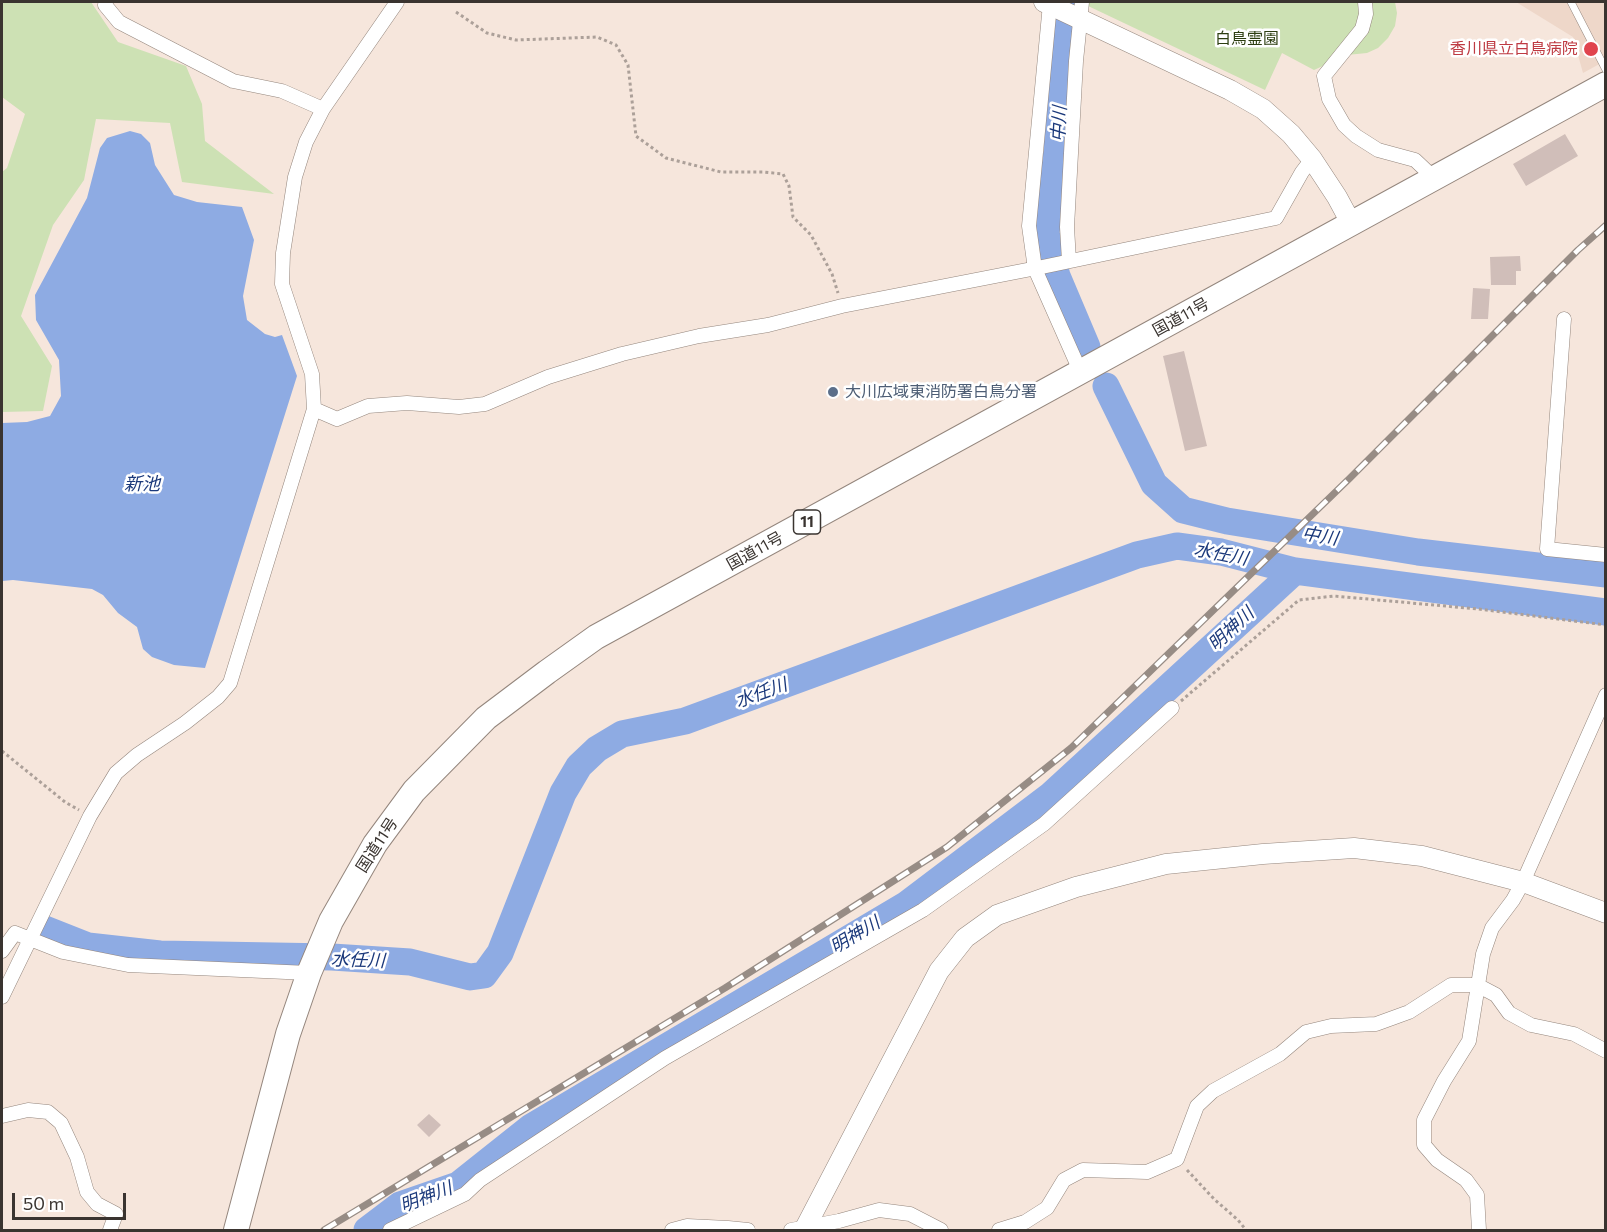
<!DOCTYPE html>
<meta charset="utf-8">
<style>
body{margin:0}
#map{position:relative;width:1607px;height:1232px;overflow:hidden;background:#f6e6dc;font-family:Commissioner,sans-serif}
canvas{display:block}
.frame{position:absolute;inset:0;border:3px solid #3a3430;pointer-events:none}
.scale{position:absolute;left:12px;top:1193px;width:114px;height:27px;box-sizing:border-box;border:3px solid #3a3430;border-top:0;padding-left:8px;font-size:18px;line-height:21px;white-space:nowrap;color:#3a3430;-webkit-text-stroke:4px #fff;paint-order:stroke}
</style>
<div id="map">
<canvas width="1607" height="1232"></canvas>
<div class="frame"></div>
<div class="scale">50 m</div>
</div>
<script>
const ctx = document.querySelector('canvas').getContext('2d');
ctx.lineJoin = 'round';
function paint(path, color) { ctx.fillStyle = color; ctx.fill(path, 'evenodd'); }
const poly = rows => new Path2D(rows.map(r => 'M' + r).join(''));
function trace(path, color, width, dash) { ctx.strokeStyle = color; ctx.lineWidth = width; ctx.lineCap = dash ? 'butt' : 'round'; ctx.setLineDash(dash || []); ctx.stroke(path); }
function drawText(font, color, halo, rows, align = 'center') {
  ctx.font = font + ' Commissioner,"Noto Sans JP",sans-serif'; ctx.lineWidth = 5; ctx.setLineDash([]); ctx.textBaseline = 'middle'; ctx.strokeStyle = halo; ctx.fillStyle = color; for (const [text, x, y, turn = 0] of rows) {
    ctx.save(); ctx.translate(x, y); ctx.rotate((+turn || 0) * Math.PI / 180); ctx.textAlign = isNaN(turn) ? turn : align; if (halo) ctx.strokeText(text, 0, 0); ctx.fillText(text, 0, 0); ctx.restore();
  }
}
paint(poly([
 [1516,2,1605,2,1605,61,1583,73,1573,37]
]), '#eed7c9');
paint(poly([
 [2,2,91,2,118,42,186,66,202,104,205,141,274,194,182,182,170,123,96,119,84,180,53,225,21,316,52,366,43,411,2,412,2,172,7,168,25,114,2,97],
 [1086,2,1395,2,1397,13,1395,26,1388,38,1378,48,1367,53,1347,55,1314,70,1282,53,1265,90,1086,5]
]), '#cde1b4');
paint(poly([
 [130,131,141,134,150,143,155,165,174,195,197,202,242,207,254,240,243,296,247,320,265,334,275,337,282,335,297,376,205,668,174,665,152,657,143,649,137,627,118,613,103,595,92,589,13,580,2,581,2,423,27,422,50,416,61,396,59,360,36,320,35,295,87,198,100,148,107,138]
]), '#8eabe3');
trace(poly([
 [1065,2,1057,151,1046,233,1057,276,1087,347],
 [1106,386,1154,484,1183,510,1227,521,1418,552,1606,574],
 [45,929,88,946,160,954,332,957,410,962,470,977,484,975,500,953,563,793,579,766,597,749,622,734,685,721,1137,555,1177,546,1221,552,1295,571,1606,612],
 [367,1230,400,1205,458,1185,531,1127,907,904,1051,795,1295,571]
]), '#8eabe3', 27);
paint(poly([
 [1565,134,1578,156,1526,186,1513,164],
 [1520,256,1521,271,1516,271,1516,285,1491,285,1490,257],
 [1473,288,1490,289,1488,319,1471,319],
 [1184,351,1207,446,1185,451,1163,356],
 [429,1114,441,1125,429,1137,417,1125]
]), '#d0beb9');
const lane = poly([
 [1571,2,1606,70]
]);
const street = poly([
 [106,2,105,5,119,22,233,81,282,91,323,109],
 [1365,2,1366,14,1362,29,1324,76,1329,99,1344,125,1356,136,1378,150,1415,160,1434,178],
 [1050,4,1029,226,1035,269,1081,373],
 [1069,261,1067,227,1076,61,1082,2],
 [1564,319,1547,549,1606,555],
 [314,409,337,419,368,406,407,403,459,407,485,404,548,377,622,354,699,336,768,325,842,306,1042,267,1276,218,1302,172,1312,159],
 [2,951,15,933,63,952,128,965,309,973],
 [2,997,90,816,116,773,137,755,185,723,218,697,230,683,314,409,312,374,282,284,283,253,295,177,306,142,323,109,397,2],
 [2,1116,28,1110,48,1112,61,1123,77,1157,87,1192,97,1204,116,1214,110,1230],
 [390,1230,465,1194,480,1180,665,1058,923,910,1044,824,1172,708],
 [672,1230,687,1226,728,1228,748,1230],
 [791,1230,839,1221,879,1210,910,1214,941,1230],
 [999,1230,1025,1222,1047,1208,1064,1180,1083,1170,1147,1172,1177,1159,1197,1106,1213,1091,1280,1054,1306,1032,1331,1026,1376,1024,1409,1012,1451,985,1477,985,1496,995,1509,1013,1531,1025,1574,1034,1606,1051],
 [1479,1230,1477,1195,1466,1180,1437,1160,1424,1145,1424,1120,1444,1081,1469,1041,1483,954,1492,928,1513,900,1523,882,1606,695]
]);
const secondary = poly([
 [1044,2,1230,90,1263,109,1291,134,1312,159,1337,197,1351,223],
 [804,1230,939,971,965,938,997,915,1076,887,1166,864,1263,854,1354,848,1422,856,1523,882,1606,913]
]);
const highway = poly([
 [236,1230,288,1034,309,973,331,921,375,844,414,791,486,718,547,672,596,637,1606,84]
]);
trace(lane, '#94867d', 8);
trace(street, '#94867d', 15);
trace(secondary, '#94867d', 21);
trace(highway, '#94867d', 26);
trace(poly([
 [456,12,487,33,516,40,597,37,616,45,628,65,636,136,666,158,721,172,763,172,783,174,789,186,793,217,811,235,832,274,838,293],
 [1181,701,1299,600,1334,596,1478,609,1606,625],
 [2,751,65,802,79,810],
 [1187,1170,1214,1199,1238,1220,1246,1230]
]), '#aca099', 3, [3, 3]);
trace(lane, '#fff', 7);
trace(street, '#fff', 14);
trace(secondary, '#fff', 20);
trace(highway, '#fff', 24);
const rail = poly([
 [324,1230,725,988,947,847,1071,748,1350,478,1578,250,1606,225]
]);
trace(rail, '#978c85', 7);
trace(rail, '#fff', 4.5, [14]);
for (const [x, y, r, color] of [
 [1591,49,8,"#e0444e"],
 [833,392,6,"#5c6f8a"]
]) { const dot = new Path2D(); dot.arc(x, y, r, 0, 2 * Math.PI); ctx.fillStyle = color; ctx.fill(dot); trace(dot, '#fff', 2); }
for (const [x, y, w] of [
 [807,522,27]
]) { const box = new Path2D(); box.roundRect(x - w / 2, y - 12, w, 24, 4.5); ctx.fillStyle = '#fff'; ctx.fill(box); trace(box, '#3a3430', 1.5); }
drawText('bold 15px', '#3a3430', null, [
 ["11",807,522]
]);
drawText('16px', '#2d3e11', '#fff', [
 ["白鳥霊園",1247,39]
]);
drawText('16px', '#be3a42', '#fff', [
 ["香川県立白鳥病院",1578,49]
], 'right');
drawText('16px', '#3a3430', '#fff', [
 ["国道11号",1181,317,-29],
 ["国道11号",755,551,-29],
 ["国道11号",377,845,-57]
]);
drawText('16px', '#4e5e75', '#fff', [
 ["大川広域東消防署白鳥分署",845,392]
], 'left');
drawText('italic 18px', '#1b397b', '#fff', [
 ["中川",1059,124,-87],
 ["新池",142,484],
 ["中川",1320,536,9],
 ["水任川",1221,554,11],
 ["明神川",1231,629,-43],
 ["水任川",761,693,-20],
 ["明神川",855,935,-31],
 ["水任川",358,960,2],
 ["明神川",426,1197,-21]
]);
</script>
